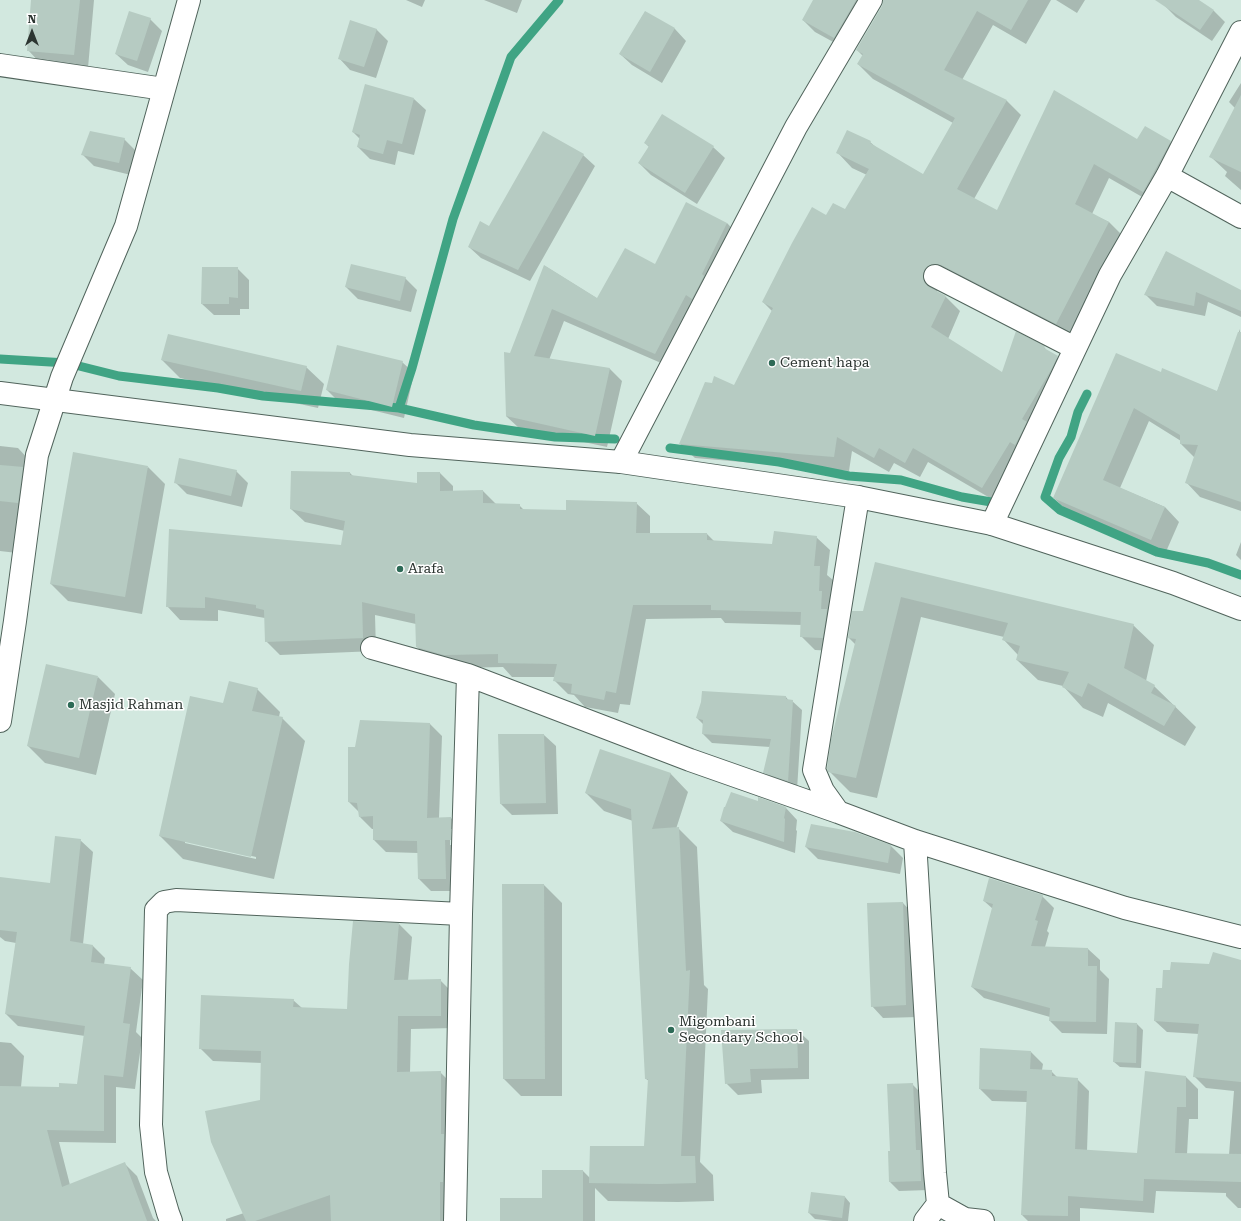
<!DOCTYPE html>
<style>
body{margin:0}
#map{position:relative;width:1241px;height:1221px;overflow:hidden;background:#d2e8df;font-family:"Roboto Serif",serif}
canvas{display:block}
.north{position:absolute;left:12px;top:12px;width:40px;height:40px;-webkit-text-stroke:3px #fff;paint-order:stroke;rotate:0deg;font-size:11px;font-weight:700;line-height:16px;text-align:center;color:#2c3531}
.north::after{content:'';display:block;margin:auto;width:14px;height:18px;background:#2c3531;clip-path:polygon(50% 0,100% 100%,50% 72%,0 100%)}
</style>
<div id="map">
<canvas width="1241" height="1221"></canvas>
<div class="north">N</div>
</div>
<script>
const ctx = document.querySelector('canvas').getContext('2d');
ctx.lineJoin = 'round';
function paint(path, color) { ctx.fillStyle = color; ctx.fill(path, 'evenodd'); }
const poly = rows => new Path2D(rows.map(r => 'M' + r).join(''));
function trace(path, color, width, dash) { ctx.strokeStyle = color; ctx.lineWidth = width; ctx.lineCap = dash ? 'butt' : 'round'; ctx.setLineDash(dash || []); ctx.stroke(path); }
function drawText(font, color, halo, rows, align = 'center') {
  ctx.font = font + ' "Roboto Serif",serif'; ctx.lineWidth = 3; ctx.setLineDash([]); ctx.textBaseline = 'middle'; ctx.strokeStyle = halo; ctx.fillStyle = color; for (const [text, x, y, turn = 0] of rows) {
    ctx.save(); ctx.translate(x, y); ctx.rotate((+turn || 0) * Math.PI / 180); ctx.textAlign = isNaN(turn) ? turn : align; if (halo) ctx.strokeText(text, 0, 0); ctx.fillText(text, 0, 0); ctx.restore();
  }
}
paint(poly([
 [32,0,94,0,88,68,41,64,28,50],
 [406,0,425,0,422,7],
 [484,0,522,0,517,13],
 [814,0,872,0,846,49,815,32,803,20],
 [930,0,1051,0,1026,44,993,25,962,80,1007,101,1021,115,974,199,997,211,1137,140,1170,142,1185,157,1158,206,1109,178,1092,214,1109,222,1124,237,1071,338,939,285,937,292,946,297,960,311,948,339,1003,374,1044,347,1049,353,1057,357,1072,372,997,502,928,462,920,477,894,463,889,472,852,451,849,471,695,458,680,444,735,386,772,311,763,302,826,217,845,211,867,175,852,168,838,153,870,142,877,148,923,176,953,123,873,79,858,64,863,56,857,50],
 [1056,0,1085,0,1077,13],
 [1168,0,1197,0,1214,11,1225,22,1212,41,1176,17,1164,5],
 [645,12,675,29,686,41,662,83,632,65,620,54],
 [150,19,162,31,148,72,128,65,116,54],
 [376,29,388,41,376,78,350,70,339,58],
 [1241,83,1241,190,1225,176,1227,172,1211,157,1235,108,1229,102],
 [414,99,426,110,414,155,398,151,395,165,370,159,358,147,360,139,353,132],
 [124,139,136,151,131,175,94,166,83,155],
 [645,143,713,147,725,158,697,204,651,175,639,163,649,147],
 [583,155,595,166,530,281,481,258,469,247],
 [727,223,739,236,668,366,564,321,549,360,610,369,622,381,607,447,519,428,506,416,511,354,545,266,598,299],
 [1166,252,1241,291,1241,317,1208,302,1205,316,1157,306,1145,294],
 [237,268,249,280,249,309,240,309,240,315,214,315,202,304],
 [405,278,417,290,411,312,358,299,346,287],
 [1240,329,1241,511,1200,497,1186,482,1195,458,1181,444,1181,441,1149,421,1120,488,1165,507,1179,522,1165,554,1068,512,1054,498,1161,373,1217,392],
 [162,360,306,367,324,384,318,408,180,378],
 [402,362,414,373,404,418,339,402,327,390],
 [0,446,18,448,32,463,17,553,0,551],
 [148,467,165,484,142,614,68,601,51,584],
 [236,471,248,483,242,507,187,494,175,482],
 [350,473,353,476,418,485,440,473,453,486,453,491,483,491,496,504,519,505,524,510,567,511,636,503,650,516,650,534,707,534,714,541,773,545,816,537,830,550,827,575,833,580,832,603,836,651,815,650,801,636,802,625,725,623,721,618,646,619,630,705,620,704,618,713,585,707,574,695,568,694,555,681,555,677,512,677,503,667,458,668,431,661,417,647,416,624,375,615,376,651,280,655,266,641,265,618,218,610,218,621,180,620,167,606,342,546,345,531,305,522,291,509],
 [1241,542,1241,560,1236,555],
 [876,563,1133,625,1154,645,1146,681,1154,686,1196,727,1185,746,1108,703,1103,717,1083,708,1063,686,1038,680,1017,660,1018,655,1003,639,1004,637,921,617,877,798,850,792,829,771,856,645,849,638,864,612],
 [98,677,115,694,96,775,45,763,28,746],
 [257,689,280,712,279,717,282,718,305,741,274,879,183,859,160,836,191,698,224,705],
 [185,841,256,857,256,859,185,843],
 [786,697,789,701,792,701,802,710,797,790,774,782,765,772,770,747,712,743,703,734,703,724,697,718],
 [430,724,442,736,439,818,451,818,463,830,458,891,431,891,419,879,418,853,386,852,374,840,374,829,372,829,360,817,359,812,349,802,356,748],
 [450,829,452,829,452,845,450,845],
 [544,735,556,746,558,814,512,815,501,804],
 [670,773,688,792,676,829,678,828,697,847,704,985,708,989,700,1162,713,1175,714,1201,678,1202,608,1201,595,1188,595,1221,501,1221,543,1199,583,1171,590,1178,645,1147,649,1081,646,1079,633,821,604,811,586,793],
 [758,802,786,808,797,820,796,830,797,831,795,853,733,832,721,821],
 [855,833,891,846,903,858,900,874,818,859,806,847],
 [80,840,93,852,83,944,93,946,105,958,104,965,130,968,143,980,136,1032,142,1038,135,1089,116,1087,116,1143,59,1142,70,1185,125,1164,137,1176,153,1218,156,1221,0,1221,0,1042,11,1043,24,1056,21,1087,60,1088,78,1085,85,1036,18,1026,6,1014,16,943,5,941,0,937,0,878,51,884],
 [544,885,562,903,562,1096,521,1096,504,1079],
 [1042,896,1054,908,1047,931,1049,933,1045,947,1088,949,1100,960,1100,970,1109,979,1107,1034,1062,1033,1050,1021,1050,1017,984,998,972,987,993,909,984,901],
 [903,903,914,915,918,1017,883,1018,872,1006],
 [399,924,412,937,408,981,440,980,453,993,454,1028,411,1029,410,1073,440,1072,453,1085,452,1221,226,1221,226,1219,244,1213,261,1101,262,1063,213,1061,200,1048,293,1000,302,1008,348,1010],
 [1241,961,1241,1208,1238,1208,1226,1196,1226,1193,1156,1191,1154,1213,1080,1208,1080,1221,1028,1221,1022,1215,1027,1102,992,1101,980,1089,1031,1052,1043,1064,1042,1070,1051,1071,1057,1077,1077,1079,1089,1091,1087,1151,1138,1154,1186,1077,1198,1089,1198,1119,1189,1119,1187,1154,1229,1155,1234,1091,1206,1088,1194,1076,1199,1034,1167,1032,1155,1021,1163,989,1210,965],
 [1116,1023,1137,1024,1143,1030,1141,1068,1120,1067,1114,1062],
 [797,1030,809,1041,809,1079,761,1080,762,1093,738,1095,726,1083],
 [912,1084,921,1093,929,1190,899,1191,890,1182,891,1152],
 [845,1197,850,1203,848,1221,833,1221,815,1219,809,1213]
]), '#0003');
trace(poly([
 [0,359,67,363,119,376,218,388,263,396,399,408,474,425,555,437,615,439],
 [1087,394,1078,412,1071,437,1059,458,1045,497,1060,510,1157,552,1208,563,1241,575],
 [399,408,412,368,453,219,511,57,559,0],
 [670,448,779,462,849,476,901,480,962,497,997,503,1000,500]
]), '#40a484', 9);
paint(poly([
 [31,0,80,0,74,55,27,51],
 [813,0,856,0,834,38,802,20],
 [883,0,1028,0,1011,30,977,11,944,70,1007,100,957,189,997,210,1054,90,1137,139,1145,126,1171,141,1143,192,1094,164,1075,204,1109,222,1056,324,941,265,934,264,928,266,924,270,923,277,925,283,929,287,946,296,931,327,1002,372,1016,331,1045,346,1044,348,1058,356,1051,370,1022,419,1027,422,1015,445,1010,442,982,488,913,448,905,463,879,448,874,458,837,437,834,457,679,444,705,382,712,383,714,376,734,385,773,308,762,302,792,243,812,207,826,215,833,203,845,209,869,169,836,153,847,130,871,141,870,143,923,174,955,118,857,64,863,54,856,50,882,6],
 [1155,0,1199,0,1214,10,1200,30],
 [129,11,151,18,137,61,115,54],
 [645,11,675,28,650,72,619,54],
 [350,20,377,29,364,67,338,59],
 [365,84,414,98,402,144,387,140,383,154,357,147,360,135,352,132],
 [1241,95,1241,172,1209,157],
 [662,114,714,146,685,193,638,163,649,146,644,143],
 [90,131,125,138,119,163,81,155],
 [543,131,584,154,518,270,468,247,480,221,489,226],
 [686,202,727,223,702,274,704,276,692,299,686,295,655,354,552,309,534,356,610,368,595,436,506,416,504,352,510,353,544,265,597,298,625,248,655,264],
 [1166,251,1241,290,1241,311,1196,292,1194,306,1144,295],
 [351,264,406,277,400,301,345,287],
 [202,267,238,267,238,298,229,297,229,304,201,304],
 [1238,332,1241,332,1241,502,1185,483,1198,445,1180,444,1180,435,1134,408,1103,480,1165,507,1151,540,1053,498,1116,353,1161,372,1162,368,1217,391],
 [168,334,307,366,301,391,161,360],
 [337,345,403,361,392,407,326,390],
 [73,452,148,466,125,597,50,584],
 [179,458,237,470,231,496,174,483],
 [0,465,23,467,18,503,0,501],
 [291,471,350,472,350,475,417,483,417,472,440,472,440,491,483,490,483,503,520,504,520,509,566,510,566,500,637,502,636,533,707,533,707,540,772,544,774,531,817,536,814,566,820,566,819,591,822,591,821,609,827,609,823,638,800,637,801,612,711,610,711,605,633,605,616,693,606,691,604,700,571,693,572,684,553,681,557,664,498,663,498,654,444,655,416,647,415,614,362,602,363,638,265,642,264,610,256,608,256,605,205,597,205,608,166,607,169,529,341,545,345,521,290,509],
 [875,562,1134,624,1124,668,1155,685,1151,693,1176,706,1164,726,1088,683,1082,697,1062,687,1069,672,1016,660,1020,646,1002,640,1008,623,901,597,856,778,828,772,827,768,831,740,856,639,848,638,852,611,863,611],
 [46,664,98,676,79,758,27,746],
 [229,681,258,688,252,711,283,717,251,857,159,836,190,696,223,703],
 [702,691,786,696,786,699,793,700,788,781,763,773,771,739,702,734,703,720,696,718,701,702],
 [360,720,430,723,427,818,451,817,451,840,445,840,446,879,418,879,417,841,373,840,373,816,359,817,357,803,348,802,348,747,355,747],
 [498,734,544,734,546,803,500,804],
 [600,749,671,773,652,829,679,827,686,971,690,970,681,1156,695,1156,696,1183,659,1184,589,1183,590,1146,644,1146,648,1079,645,1079,631,809,585,793],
 [731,792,758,801,758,797,786,807,784,818,785,819,784,842,720,821,724,807,725,807],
 [811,824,855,832,891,845,888,863,805,847],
 [55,836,81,839,70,941,93,945,91,962,131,967,123,1023,130,1024,123,1077,104,1075,104,1131,47,1130,62,1187,125,1162,147,1221,0,1221,0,1086,59,1087,59,1083,77,1084,85,1026,5,1014,17,932,0,930,0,877,50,883],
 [989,878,1043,895,1035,920,1038,921,1031,946,1088,948,1088,966,1097,966,1096,1022,1049,1021,1050,1008,971,987,993,904,983,901],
 [502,884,544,884,545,1079,503,1079],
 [903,902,906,1005,871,1007,867,903],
 [353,921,399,923,394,980,441,979,441,1016,398,1016,397,1072,441,1071,441,1134,444,1134,443,1182,440,1182,440,1221,331,1221,330,1195,255,1221,246,1221,211,1142,205,1111,260,1100,261,1051,199,1049,201,995,294,999,293,1007,347,1009,349,964],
 [1213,952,1241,960,1241,1082,1193,1077,1199,1024,1154,1021,1156,988,1162,988,1163,970,1170,970,1171,962,1209,964],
 [1115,1022,1137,1023,1136,1063,1113,1062],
 [797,1029,798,1068,750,1069,751,1082,725,1084,721,1030],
 [980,1048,1031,1051,1030,1069,1052,1070,1052,1076,1078,1078,1075,1149,1137,1153,1145,1071,1186,1076,1186,1107,1177,1107,1175,1153,1241,1154,1241,1182,1144,1179,1143,1201,1068,1196,1068,1216,1021,1215,1027,1091,979,1089],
 [913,1083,916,1150,920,1150,921,1181,889,1182,888,1151,890,1151,887,1084],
 [542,1170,583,1170,583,1221,500,1221,500,1198,542,1198],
 [811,1192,845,1196,842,1218,808,1213]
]), '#b6cbc2');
const minor = poly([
 [0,65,164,89],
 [1167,176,1241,217],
 [935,276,1075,348],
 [621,462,796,127,871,0],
 [992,524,1110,275,1167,176,1241,32],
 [372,648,468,675,690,760,838,812,915,841,1125,908,1241,937],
 [0,721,15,621,37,455,62,377,126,226,189,0],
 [838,812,823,791,814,770,858,497],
 [915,841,935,1173,938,1204,965,1219,983,1221],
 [171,1221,168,1213,156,1172,151,1125,156,910,164,902,176,900,461,914],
 [455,1221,461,914,468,675],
 [925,1221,938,1204]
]);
const secondary = poly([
 [0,393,410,445,621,462,858,497,992,524,1173,583,1241,609]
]);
trace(minor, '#51645c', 24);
trace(secondary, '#51645c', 24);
trace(minor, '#fff', 22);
trace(secondary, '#fff', 22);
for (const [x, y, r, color] of [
 [772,363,4,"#2d6a56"],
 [400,569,4,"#2d6a56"],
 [71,705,4,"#2d6a56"],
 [671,1030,4,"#2d6a56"]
]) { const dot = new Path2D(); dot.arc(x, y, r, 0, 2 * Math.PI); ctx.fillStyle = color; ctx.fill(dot); trace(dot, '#fff', 1.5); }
drawText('14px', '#2c3531', '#fff', [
 ["Cement hapa",780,363],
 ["Arafa",408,569],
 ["Masjid Rahman",79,705],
 ["Migombani",679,1022],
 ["Secondary School",679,1038]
], 'left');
</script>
